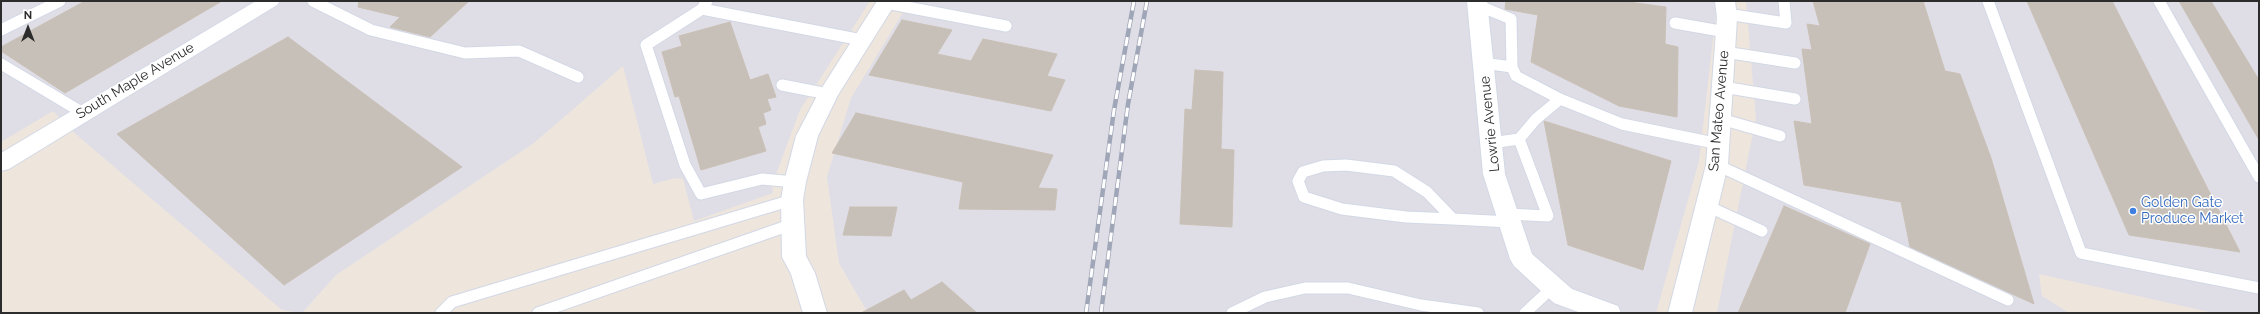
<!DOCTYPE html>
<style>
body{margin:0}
#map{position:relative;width:2260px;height:314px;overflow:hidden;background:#eee5dd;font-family:Raleway,sans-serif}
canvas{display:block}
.frame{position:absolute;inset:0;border:2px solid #2c2c2c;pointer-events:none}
.north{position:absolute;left:8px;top:8px;width:40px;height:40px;-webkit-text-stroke:3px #fff;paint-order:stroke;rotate:0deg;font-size:11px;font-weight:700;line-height:16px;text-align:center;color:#2c2c2c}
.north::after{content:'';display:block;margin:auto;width:14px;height:18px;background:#2c2c2c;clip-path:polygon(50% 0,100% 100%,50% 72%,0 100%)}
</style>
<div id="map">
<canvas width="2260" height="314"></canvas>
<div class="frame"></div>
<div class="north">N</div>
</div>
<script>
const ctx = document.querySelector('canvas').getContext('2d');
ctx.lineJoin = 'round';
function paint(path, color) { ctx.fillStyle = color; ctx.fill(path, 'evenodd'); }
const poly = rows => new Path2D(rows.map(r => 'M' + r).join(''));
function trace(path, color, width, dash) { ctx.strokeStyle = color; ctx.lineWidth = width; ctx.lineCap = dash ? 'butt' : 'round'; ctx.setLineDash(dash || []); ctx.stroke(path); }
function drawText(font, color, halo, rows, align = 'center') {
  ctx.font = font + ' Raleway,sans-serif'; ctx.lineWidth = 3; ctx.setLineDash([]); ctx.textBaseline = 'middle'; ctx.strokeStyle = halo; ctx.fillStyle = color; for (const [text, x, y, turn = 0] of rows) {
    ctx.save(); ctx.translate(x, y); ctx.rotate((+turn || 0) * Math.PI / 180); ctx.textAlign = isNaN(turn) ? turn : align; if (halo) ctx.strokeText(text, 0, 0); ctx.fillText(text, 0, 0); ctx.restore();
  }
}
paint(poly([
 [1,1,870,1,800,110,772,185,773,193,694,221,683,179,675,178,653,184,623,66,534,143,336,275,302,313,282,310,71,130,53,111,1,142],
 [910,1,1715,1,1716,13,1699,161,1656,313,868,313,839,263,827,177,851,98],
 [1746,1,2259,1,2259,313,2214,313,2039,274,2042,296,2069,313,1717,313,1756,118]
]), '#dfdee6');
const building = poly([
 [85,1,222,1,65,93,1,51,1,47,85,1],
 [359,1,469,1,430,37,390,27,400,17,358,7,359,1],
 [1506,1,1621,1,1666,7,1665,44,1678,47,1677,117,1619,106,1531,62,1538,15,1505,9,1506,1],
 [1813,1,1923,1,1945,71,1960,74,1991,158,2034,304,1910,247,1901,202,1804,185,1794,121,1812,124,1802,49,1812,50,1807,24,1820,26,1813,1],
 [2027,1,2112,1,2240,252,2129,235,2027,1],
 [2179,1,2211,1,2259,80,2259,140,2179,1],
 [902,20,952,30,937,54,971,61,983,39,1057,54,1047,76,1065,80,1051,111,869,75,902,20],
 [730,22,750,80,768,74,776,97,767,99,771,110,763,113,766,124,758,127,766,151,701,170,679,96,675,97,662,52,682,46,679,36,730,22],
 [288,37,462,167,284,285,117,134,288,37],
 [1195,70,1223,72,1221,149,1234,150,1232,227,1180,224,1185,109,1192,110,1195,70],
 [856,113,1053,155,1038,188,1057,189,1055,210,959,209,963,182,832,153,856,113],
 [1544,121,1671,161,1643,270,1568,245,1544,121],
 [1784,206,1870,244,1845,313,1738,313,1784,206],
 [850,207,897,207,891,236,843,235,850,207],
 [942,282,977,313,861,313,904,290,911,300,942,282]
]);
paint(building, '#c6c0b9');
trace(building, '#cac0b6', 1);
const lane = poly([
 [313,1,371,30,465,53,519,51,578,77],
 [707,1,702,9,646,45,685,165,701,194,762,179,795,182],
 [1988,1,2081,253,2259,288],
 [2159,1,2259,177],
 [886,3,1006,26],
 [1477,5,1511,19,1512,67,1516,76,1560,99,1622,124,1719,144],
 [702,9,862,40],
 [1727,14,1786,23,1784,1],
 [1675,23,1726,32],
 [1,30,60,1],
 [1725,52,1795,63],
 [1483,63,1512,67],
 [1,64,83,113],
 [782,85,828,94],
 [1723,87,1795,99],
 [1721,119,1780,136],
 [1491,143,1519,139,1536,119,1560,99],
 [1346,165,1394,171,1427,192,1453,219,1406,217,1342,209,1304,197,1298,181,1303,172,1323,166,1346,165],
 [1717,165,2008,300],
 [1707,206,1762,231],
 [1508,214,1548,216,1519,139],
 [1453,219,1510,222],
 [441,313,452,302,792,200],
 [538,313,793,224],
 [1232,313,1265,297,1305,288,1348,288,1421,305,1478,313],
 [1525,313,1553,287]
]);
const street = poly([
 [256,1,280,1,277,5,9,169,1,171,1,153,256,1],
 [1467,1,1487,1,1505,174,1532,254,1572,289,1618,306,1621,313,1581,313,1554,303,1514,266,1510,259,1483,174,1467,1]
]);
const secondary = poly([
 [877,1,897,1,838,95,818,136,806,182,803,200,806,256,815,273,827,313,803,313,791,274,782,257,781,200,784,182,796,136,818,94,877,1],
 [1715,1,1735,1,1737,18,1728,165,1692,313,1668,313,1706,165,1717,18,1715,1]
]);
trace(lane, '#d2d8e5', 13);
trace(street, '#d2d8e5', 2);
trace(secondary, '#d2d8e5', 2);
trace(lane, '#fff', 11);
paint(street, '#fff');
paint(secondary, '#fff');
const rail = poly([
 [1086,313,1114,110,1134,1],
 [1101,313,1128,104,1147,1]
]);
trace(rail, '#9fa6b7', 4.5);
trace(rail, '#fff', 3, [9]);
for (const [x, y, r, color] of [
 [2133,211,4,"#3f7fe0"]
]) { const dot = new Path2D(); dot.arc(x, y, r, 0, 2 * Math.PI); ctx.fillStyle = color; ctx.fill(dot); trace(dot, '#fff', 1.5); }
drawText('14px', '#2c2c2c', '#fff', [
 ["South Maple Avenue",135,81,-31],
 ["San Mateo Avenue",1719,111,-85],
 ["Lowrie Avenue",1490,124,-96]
]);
drawText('14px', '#366cbe', '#fff', [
 ["Golden Gate",2141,203],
 ["Produce Market",2141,219]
], 'left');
</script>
